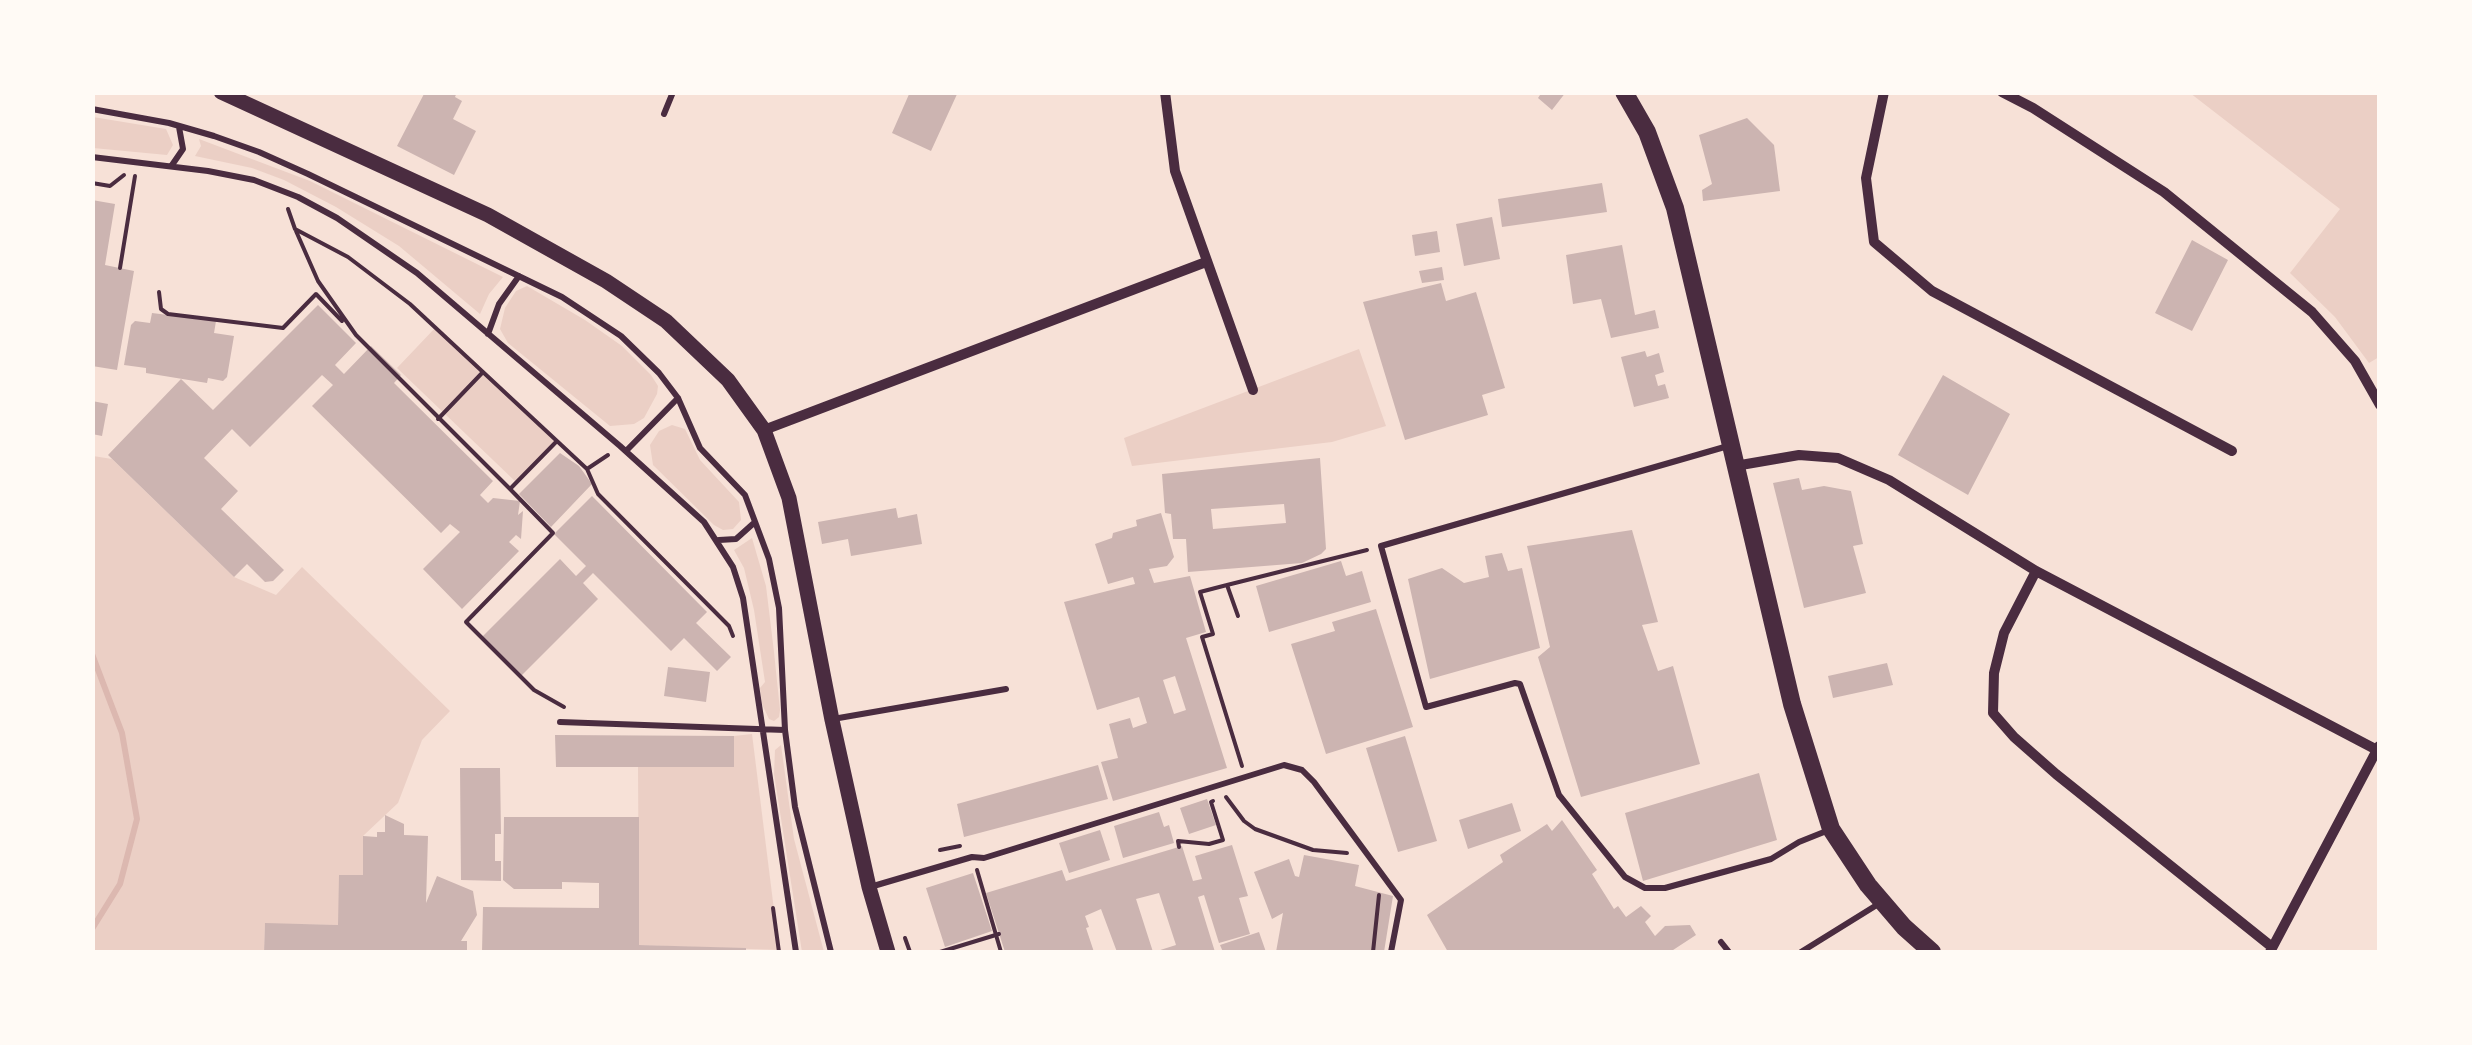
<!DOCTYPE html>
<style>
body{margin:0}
#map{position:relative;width:2472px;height:1045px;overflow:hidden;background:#f7e1d7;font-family:"Playfair Display",serif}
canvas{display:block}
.frame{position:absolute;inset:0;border:95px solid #fffaf5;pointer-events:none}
</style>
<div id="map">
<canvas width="2472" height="1045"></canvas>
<div class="frame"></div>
</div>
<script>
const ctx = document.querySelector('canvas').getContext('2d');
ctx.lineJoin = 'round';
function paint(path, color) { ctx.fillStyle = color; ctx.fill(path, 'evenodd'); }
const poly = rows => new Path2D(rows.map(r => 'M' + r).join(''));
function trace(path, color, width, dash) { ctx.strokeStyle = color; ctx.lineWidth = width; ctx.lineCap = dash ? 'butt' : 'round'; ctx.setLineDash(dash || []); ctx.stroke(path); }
paint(poly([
 [2190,93,2379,93,2379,357,2369,363,2335,317,2290,273,2340,209],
 [93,117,166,129,173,145,167,155,93,148],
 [199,139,310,181,503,277,489,294,480,314,399,246,336,207,284,180,252,168,195,156,201,146],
 [527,286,585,320,622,346,651,375,658,386,657,394,644,418,634,424,610,426,508,343,500,329,505,308,516,291],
 [436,327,556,442,517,483,397,368],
 [1359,349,1386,426,1332,442,1132,466,1124,438],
 [672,425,685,429,700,460,739,502,741,520,733,529,723,530,714,525,653,465,650,445,659,431],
 [93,456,112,459,234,577,276,595,302,567,450,711,422,740,398,803,363,836,363,875,338,925,265,924,264,952,93,952],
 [752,538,766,586,774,652,780,710,779,717,774,721,769,719,762,704,760,688,765,682,754,610,744,568,734,550],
 [752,734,779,950,639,945,638,767,734,767,734,736],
 [781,745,794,839,824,952,802,952,774,774,775,750]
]), '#ebcfc5');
trace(poly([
 [92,654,122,733,137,819,120,884,92,929]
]), '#dcb8b0', 6);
paint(poly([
 [425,92,457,92,455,97,462,101,453,119,476,131,454,175,397,146],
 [910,92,958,92,931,151,892,133],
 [1542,92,1566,92,1552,110,1538,98],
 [1747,118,1774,145,1780,191,1703,201,1702,190,1712,184,1699,135],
 [1602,183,1607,212,1502,227,1498,199],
 [92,200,115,204,105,265,134,271,117,370,92,366],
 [1492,217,1500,259,1464,266,1456,224],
 [1437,231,1440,252,1415,256,1412,235],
 [2192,240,2228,260,2192,331,2155,313],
 [1622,245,1635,315,1655,310,1659,328,1611,338,1601,299,1573,304,1566,255],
 [1442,267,1444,280,1422,283,1419,271],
 [1441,283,1446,301,1476,292,1505,388,1482,395,1488,415,1405,440,1363,302],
 [318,305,356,343,335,365,344,374,371,346,401,375,394,383,493,481,480,495,488,503,493,498,520,501,518,515,523,511,521,539,516,535,509,542,519,551,462,609,423,569,460,532,450,524,441,533,312,406,333,385,322,375,250,447,232,429,204,458,238,491,221,509,284,570,273,581,265,582,247,564,234,577,108,455,181,379,213,410],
 [152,313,216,321,214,333,234,336,227,377,223,381,208,378,207,383,146,373,146,368,124,365,131,325,135,321,150,323],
 [1645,351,1647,357,1659,353,1664,372,1655,375,1658,386,1665,384,1669,398,1634,407,1621,357],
 [1943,375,2010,414,1968,495,1898,455],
 [92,401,108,404,102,436,92,434],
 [560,453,579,466,592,484,551,527,519,494],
 [1320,458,1326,549,1321,554,1302,563,1188,572,1186,539,1173,539,1171,514,1165,513,1162,474],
 [1284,504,1286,523,1213,529,1211,509],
 [1799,478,1802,490,1824,486,1851,491,1863,544,1853,546,1866,593,1804,608,1773,483],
 [592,496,707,612,696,623,731,657,717,671,684,638,671,651,593,573,583,583,598,599,521,676,482,637,560,559,576,576,586,566,554,534],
 [896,508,898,518,917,514,922,544,851,556,848,539,822,544,818,522],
 [1161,513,1174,557,1167,566,1149,569,1154,583,1190,576,1206,632,1186,638,1227,768,1113,801,1101,762,1118,758,1109,724,1130,718,1133,728,1147,723,1139,697,1097,710,1064,602,1135,584,1133,577,1108,584,1095,544,1112,538,1113,533,1137,526,1136,520],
 [1175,676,1186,710,1174,714,1163,680],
 [1632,530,1658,622,1642,625,1658,671,1673,666,1700,764,1581,797,1538,657,1550,647,1527,546],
 [1502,553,1508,571,1522,568,1540,648,1430,679,1408,579,1442,568,1464,583,1489,577,1485,556],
 [1341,561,1346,576,1362,571,1371,602,1269,632,1256,586],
 [1376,609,1413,727,1326,754,1291,644,1335,631,1332,622],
 [1887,663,1893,685,1833,698,1828,676],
 [668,667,710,672,706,702,664,696],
 [555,735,734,736,734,767,556,767],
 [1405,736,1437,841,1398,852,1366,748],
 [1098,765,1108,799,964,837,957,804],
 [460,768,500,768,501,834,495,834,495,861,501,861,501,881,461,880],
 [1759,773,1777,840,1643,881,1625,813],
 [1207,799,1216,825,1189,834,1180,808],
 [1512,803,1521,831,1468,849,1459,820],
 [1159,812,1164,827,1169,825,1174,843,1123,858,1114,826],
 [385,815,404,824,404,835,428,836,426,903,437,876,473,891,477,915,461,941,467,941,467,952,264,952,265,923,338,925,339,875,363,875,363,836,377,837,377,832,385,832],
 [504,817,639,817,639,945,746,948,746,952,482,952,483,907,599,908,599,883,562,882,562,889,514,889,503,880],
 [1562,820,1597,870,1592,874,1614,909,1618,906,1626,917,1641,906,1651,916,1645,922,1655,936,1665,926,1690,925,1696,935,1670,952,1448,952,1427,915,1503,862,1500,855,1547,824,1552,831],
 [1100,830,1110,860,1069,873,1059,843],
 [1232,845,1248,896,1239,898,1250,934,1219,943,1204,895,1198,897,1215,952,1154,952,1176,945,1159,893,1136,899,1153,952,1117,952,1101,909,1085,916,1089,927,1086,928,1094,952,1005,952,986,893,1062,870,1066,881,1182,846,1193,881,1202,879,1195,856],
 [1304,855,1359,865,1355,886,1393,896,1384,952,1276,952,1283,913,1272,919,1254,872,1289,859,1295,876,1299,877],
 [973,873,992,931,945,947,926,888],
 [1259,932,1266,952,1223,952,1220,945]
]), '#ccb4b1');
trace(poly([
 [92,183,110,186,124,175],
 [288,209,295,229,348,257,410,304,587,469,598,494,729,626,733,636],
 [296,231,318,281,356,335,510,489,556,442],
 [120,268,135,176],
 [159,292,161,309,168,314,283,328,316,294,342,321],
 [438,419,483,372],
 [587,469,608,455],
 [510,489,553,533,466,622,534,690,564,707],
 [1227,585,1200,592,1213,634,1202,637,1242,766],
 [1238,616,1227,585,1367,550],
 [1226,797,1244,821,1255,829,1313,850,1347,853],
 [1179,847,1178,841,1209,844,1223,840,1211,802,1213,801],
 [940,850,960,846],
 [977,870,1001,952],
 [773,908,779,952],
 [905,938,910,952],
 [940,952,999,934],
 [1373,952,1379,895]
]), '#4a2c40', 4);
trace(poly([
 [92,109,169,123,214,136,259,152,308,174,562,297,621,336,659,373,678,398,700,448,745,495,769,559,779,608,785,730,795,807,831,952],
 [664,114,673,92],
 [92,157,208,171,254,180,298,197,337,218,417,273,620,446,704,522,733,567,743,598,796,952],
 [172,165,183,149,179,127],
 [488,334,499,304,519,276],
 [1728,446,1381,546,1426,707,1515,683,1520,684,1559,795,1625,877,1645,888,1665,888,1771,859,1799,842,1829,830],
 [626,451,678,398],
 [719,540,736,539,755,522],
 [833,719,1006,689],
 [560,722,785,730],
 [870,887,972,857,984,858,1284,765,1302,770,1314,782,1401,900,1391,952],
 [1721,942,1729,952],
 [1801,952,1880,903]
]), '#4a2c40', 6);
trace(poly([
 [1165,92,1175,171,1253,390],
 [1884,92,1866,178,1874,242,1932,291,2232,451],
 [2002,92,2033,108,2164,192,2312,312,2355,361,2380,405],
 [764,430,1206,262],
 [1735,466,1799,455,1838,458,1889,480,2036,571,2377,750],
 [2036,571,2004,633,1994,673,1993,713,2014,737,2056,774,2272,947],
 [2270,952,2379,746]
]), '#4a2c40', 10);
trace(poly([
 [221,92,488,215,606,281,666,321,728,380,764,430,789,498,832,720,869,887,888,952]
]), '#4a2c40', 15);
trace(poly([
 [1624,92,1647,132,1675,208,1792,704,1831,829,1868,885,1904,927,1932,952]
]), '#4a2c40', 18);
</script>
